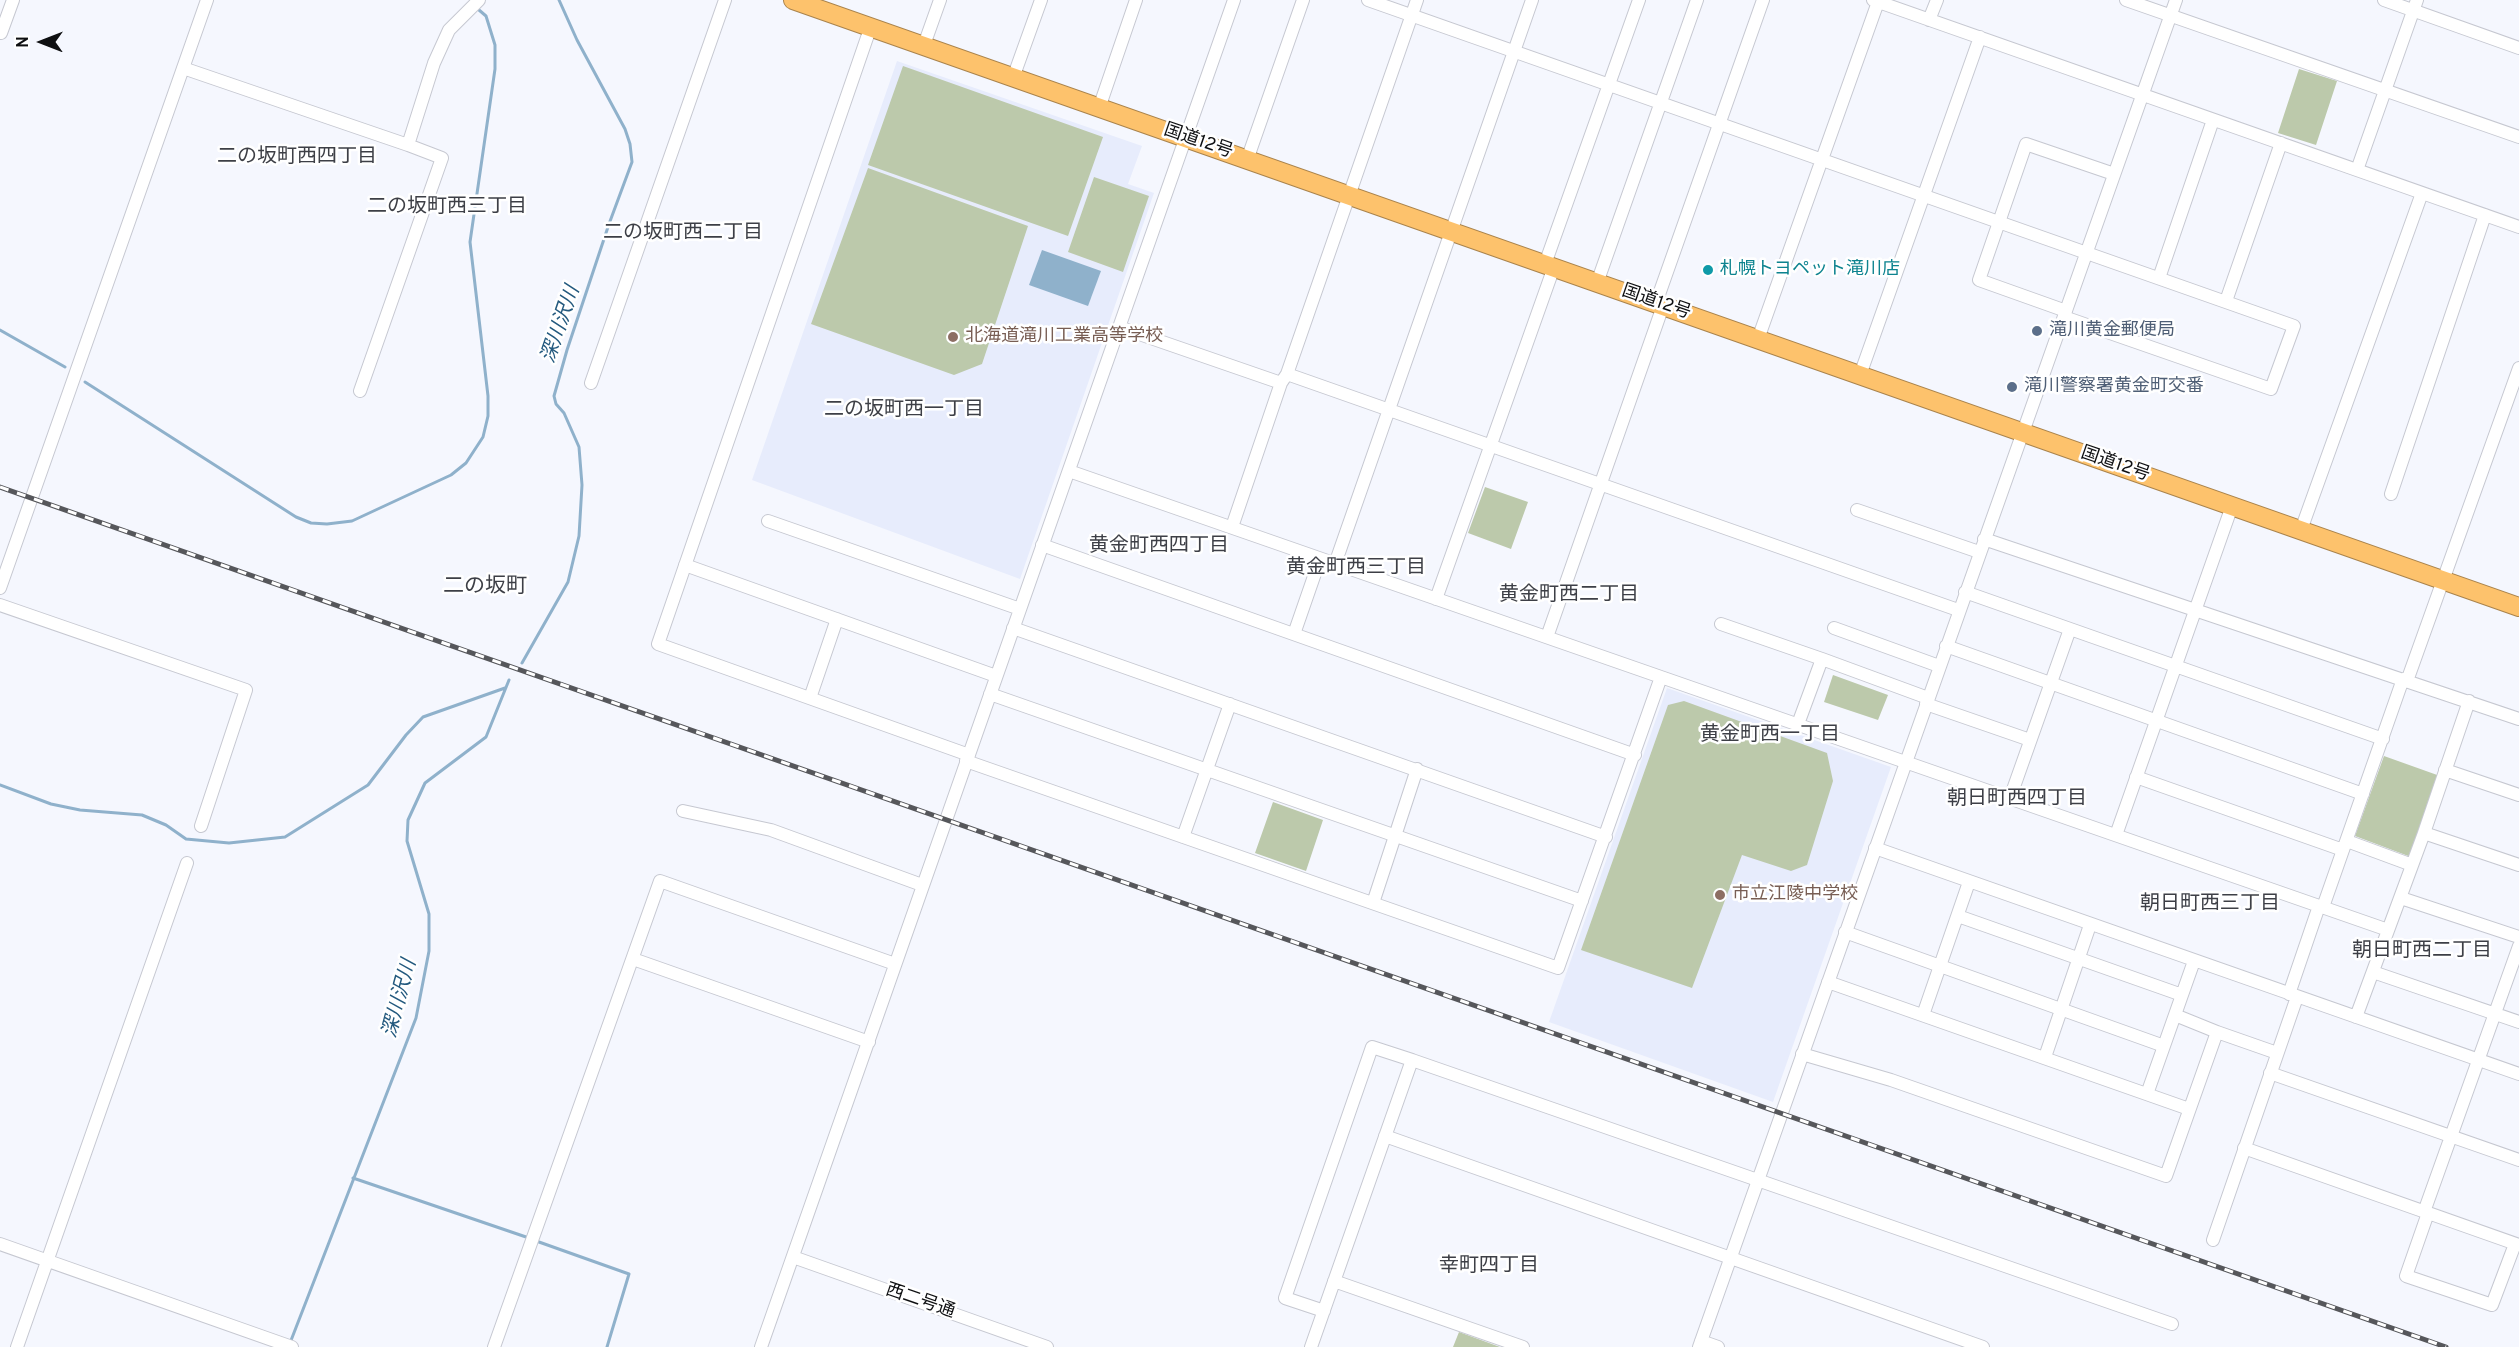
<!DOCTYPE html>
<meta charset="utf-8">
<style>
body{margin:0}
#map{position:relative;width:2519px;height:1347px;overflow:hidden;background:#f5f7fe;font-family:Overpass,sans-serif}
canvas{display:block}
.north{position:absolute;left:12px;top:12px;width:60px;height:60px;-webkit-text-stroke:4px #fff;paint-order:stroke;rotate:270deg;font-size:16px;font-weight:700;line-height:24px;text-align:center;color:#0e0f11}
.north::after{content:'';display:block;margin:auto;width:21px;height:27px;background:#0e0f11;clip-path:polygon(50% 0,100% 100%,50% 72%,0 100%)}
</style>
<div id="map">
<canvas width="2519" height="1347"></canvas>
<div class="north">N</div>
</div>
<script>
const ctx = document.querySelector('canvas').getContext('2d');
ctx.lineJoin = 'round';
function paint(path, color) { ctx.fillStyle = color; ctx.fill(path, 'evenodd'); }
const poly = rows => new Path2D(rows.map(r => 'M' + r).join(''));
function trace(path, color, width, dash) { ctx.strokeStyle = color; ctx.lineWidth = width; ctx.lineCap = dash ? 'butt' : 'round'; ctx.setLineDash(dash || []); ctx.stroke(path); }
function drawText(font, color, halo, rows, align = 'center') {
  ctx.font = font + ' Overpass,"Noto Sans JP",sans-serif'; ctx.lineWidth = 5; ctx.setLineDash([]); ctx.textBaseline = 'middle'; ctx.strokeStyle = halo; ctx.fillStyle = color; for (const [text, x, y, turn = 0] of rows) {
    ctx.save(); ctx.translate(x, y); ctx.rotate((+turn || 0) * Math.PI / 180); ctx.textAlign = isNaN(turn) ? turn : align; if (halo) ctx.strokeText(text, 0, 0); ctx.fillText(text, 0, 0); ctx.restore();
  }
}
paint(poly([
 [897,61,1142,146,1128,184,1154,193,1020,579,752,480],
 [1667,688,1891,767,1773,1102,1549,1022]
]), '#e7ecfc');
paint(poly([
 [903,66,1103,137,1068,236,868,165],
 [2299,69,2337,81,2316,145,2278,133],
 [868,168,1028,226,982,364,954,375,811,324],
 [1094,177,1149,196,1123,272,1068,252],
 [1485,487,1528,502,1511,549,1468,533],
 [1833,675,1888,695,1878,720,1824,702],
 [1684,701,1827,753,1833,781,1807,865,1791,871,1742,855,1692,988,1581,950,1668,705],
 [2384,756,2440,776,2411,857,2355,836],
 [1273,802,1323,820,1306,871,1255,853],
 [1459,1332,1500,1347,1453,1347]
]), '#bcc9ab');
paint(poly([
 [1042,250,1101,271,1088,306,1029,285]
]), '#8fb1cb');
trace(poly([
 [0,330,65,367],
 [85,382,296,517,311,523,327,524,352,521,451,475,466,463,483,437,488,416,488,396,470,242,495,69,495,45,486,16,479,10],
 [522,663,568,582,579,536,582,485,579,447,564,413,556,404,554,396,567,350,609,224,632,162,630,144,625,129,577,40,559,0],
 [0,785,51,804,80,810,142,815,166,825,186,839,229,843,285,837,368,785,406,735,423,717,505,688],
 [353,1178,529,1238],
 [539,1242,629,1274,607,1347],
 [290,1343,416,1018,429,951,429,914,407,841,408,820,425,783,486,737,509,680]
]), '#8fb1cb', 3);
const minor = poly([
 [1368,0,2294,326,2271,389,2064,317],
 [1873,0,2519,227],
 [2126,0,2519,137],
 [2384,0,2519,48],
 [1929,20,1937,0],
 [871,26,658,644,969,755],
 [1,33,13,0],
 [924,45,940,0],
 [183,68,408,145,434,63,449,30,479,0],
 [1013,78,1041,0],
 [1099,108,1136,0],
 [1247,160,1303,0],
 [2357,170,2417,0],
 [1545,264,1639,0],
 [2159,278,2213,120],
 [1597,283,1697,0],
 [2226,301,2281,143],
 [1656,303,1763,0],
 [2066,311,1979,280,2026,144,2114,174],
 [1119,327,1281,383],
 [1758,339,1878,2],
 [1287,374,1958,610],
 [1860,375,1980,37],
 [591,383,725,0],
 [360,391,442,158,408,145],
 [1069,471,2388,930],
 [2391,494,2485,215],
 [1857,510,1979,552],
 [768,521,1020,609],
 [1232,527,1281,383,1287,374,1417,0],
 [2301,530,2422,193],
 [1984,539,2519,719],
 [1042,545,1635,755],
 [1335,564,1532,0],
 [685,565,996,676],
 [0,588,207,0],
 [1965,592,2383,739],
 [1436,599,1554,267],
 [0,605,246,690,201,826],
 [1721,624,1822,659],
 [1013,628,1606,837],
 [1834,628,1939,666],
 [1294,634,1320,559],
 [1547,637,1663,306],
 [1946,646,2363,794],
 [2407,681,2519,368],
 [990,694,1582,901],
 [810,698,837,619],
 [1926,704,2030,740],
 [1798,724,1822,659,1928,698],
 [966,761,1558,968,1661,677],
 [2445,770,2519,795],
 [2136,777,2343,850],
 [2010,798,2070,629],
 [683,811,771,830,922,885],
 [2424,833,2469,701],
 [2116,835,2232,506],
 [1183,837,1230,704],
 [2347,841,2412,865],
 [1875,848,2519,1074],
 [2401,898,2519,937],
 [1373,903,1417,769],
 [2323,907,2403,679],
 [1958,916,2182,995],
 [1845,932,2164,1046],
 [633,959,869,1042],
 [2373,972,2519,1022],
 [1828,982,2189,1109],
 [2289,994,2319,906],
 [1923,1015,1969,882],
 [2175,1015,2217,1032],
 [2356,1017,2424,833,2519,865],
 [1802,1054,1891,1080,2166,1176,2217,1032,2277,1053],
 [2045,1057,2090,925],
 [2270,1073,2519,1160],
 [2147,1094,2194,961],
 [1385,1136,1983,1347],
 [2244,1148,2519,1245],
 [2424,1212,2519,946],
 [2428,1213,2406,1276,2492,1305,2515,1244],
 [2213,1240,2297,997],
 [0,1244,292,1347],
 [793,1257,1047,1347],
 [1334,1281,1523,1347],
 [1324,1311,1285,1298,1372,1047,1412,1060],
 [1701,1341,1718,1347],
 [17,1347,187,863],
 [494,1347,660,881,895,964],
 [761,1347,1234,0],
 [1311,1347,1412,1060,2172,1324],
 [1699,1347,2176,0]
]);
const highway = poly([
 [793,0,2519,607]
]);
trace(minor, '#c6c8d1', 14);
trace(highway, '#a9834c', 20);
trace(minor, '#fff', 12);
trace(highway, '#fdc26c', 18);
const rail = poly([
 [0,487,2446,1347]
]);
trace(rail, '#56575b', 5);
trace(rail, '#fff', 3, [9]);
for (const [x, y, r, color] of [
 [1708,270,6,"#0f9aa8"],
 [2037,331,6,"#5c6f8a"],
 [953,337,6,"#8d6e63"],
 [2012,387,6,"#5c6f8a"],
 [1720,895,6,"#8d6e63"]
]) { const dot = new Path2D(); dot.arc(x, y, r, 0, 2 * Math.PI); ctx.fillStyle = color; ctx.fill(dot); trace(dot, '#fff', 2); }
drawText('18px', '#0e0f11', '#fff', [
 ["国道12号",1198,142,19],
 ["国道12号",1656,303,19],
 ["国道12号",2115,465,19],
 ["西二号通",920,1302,19]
]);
drawText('18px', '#0d838f', '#fff', [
 ["札幌トヨペット滝川店",1720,270]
], 'left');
drawText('18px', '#4e5e75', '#fff', [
 ["滝川黄金郵便局",2049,331],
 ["滝川警察署黄金町交番",2024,387]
], 'left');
drawText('18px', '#785e54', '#fff', [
 ["北海道滝川工業高等学校",965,337],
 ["市立江陵中学校",1732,895]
], 'left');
drawText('20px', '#3d3f46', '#fff', [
 ["二の坂町西四丁目",297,158],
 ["二の坂町西三丁目",447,208],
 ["二の坂町西二丁目",683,234],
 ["二の坂町西一丁目",904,411],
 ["黄金町西四丁目",1159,547],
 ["黄金町西三丁目",1356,569],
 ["黄金町西二丁目",1569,596],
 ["黄金町西一丁目",1770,736],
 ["朝日町西四丁目",2017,800],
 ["朝日町西三丁目",2210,905],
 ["朝日町西二丁目",2422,952],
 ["幸町四丁目",1489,1267]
]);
drawText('italic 20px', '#23597e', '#fff', [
 ["深川沢川",562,325,-71],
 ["深川沢川",401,999,-75]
]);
drawText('21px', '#3d3f46', '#fff', [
 ["二の坂町",485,588]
]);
</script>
